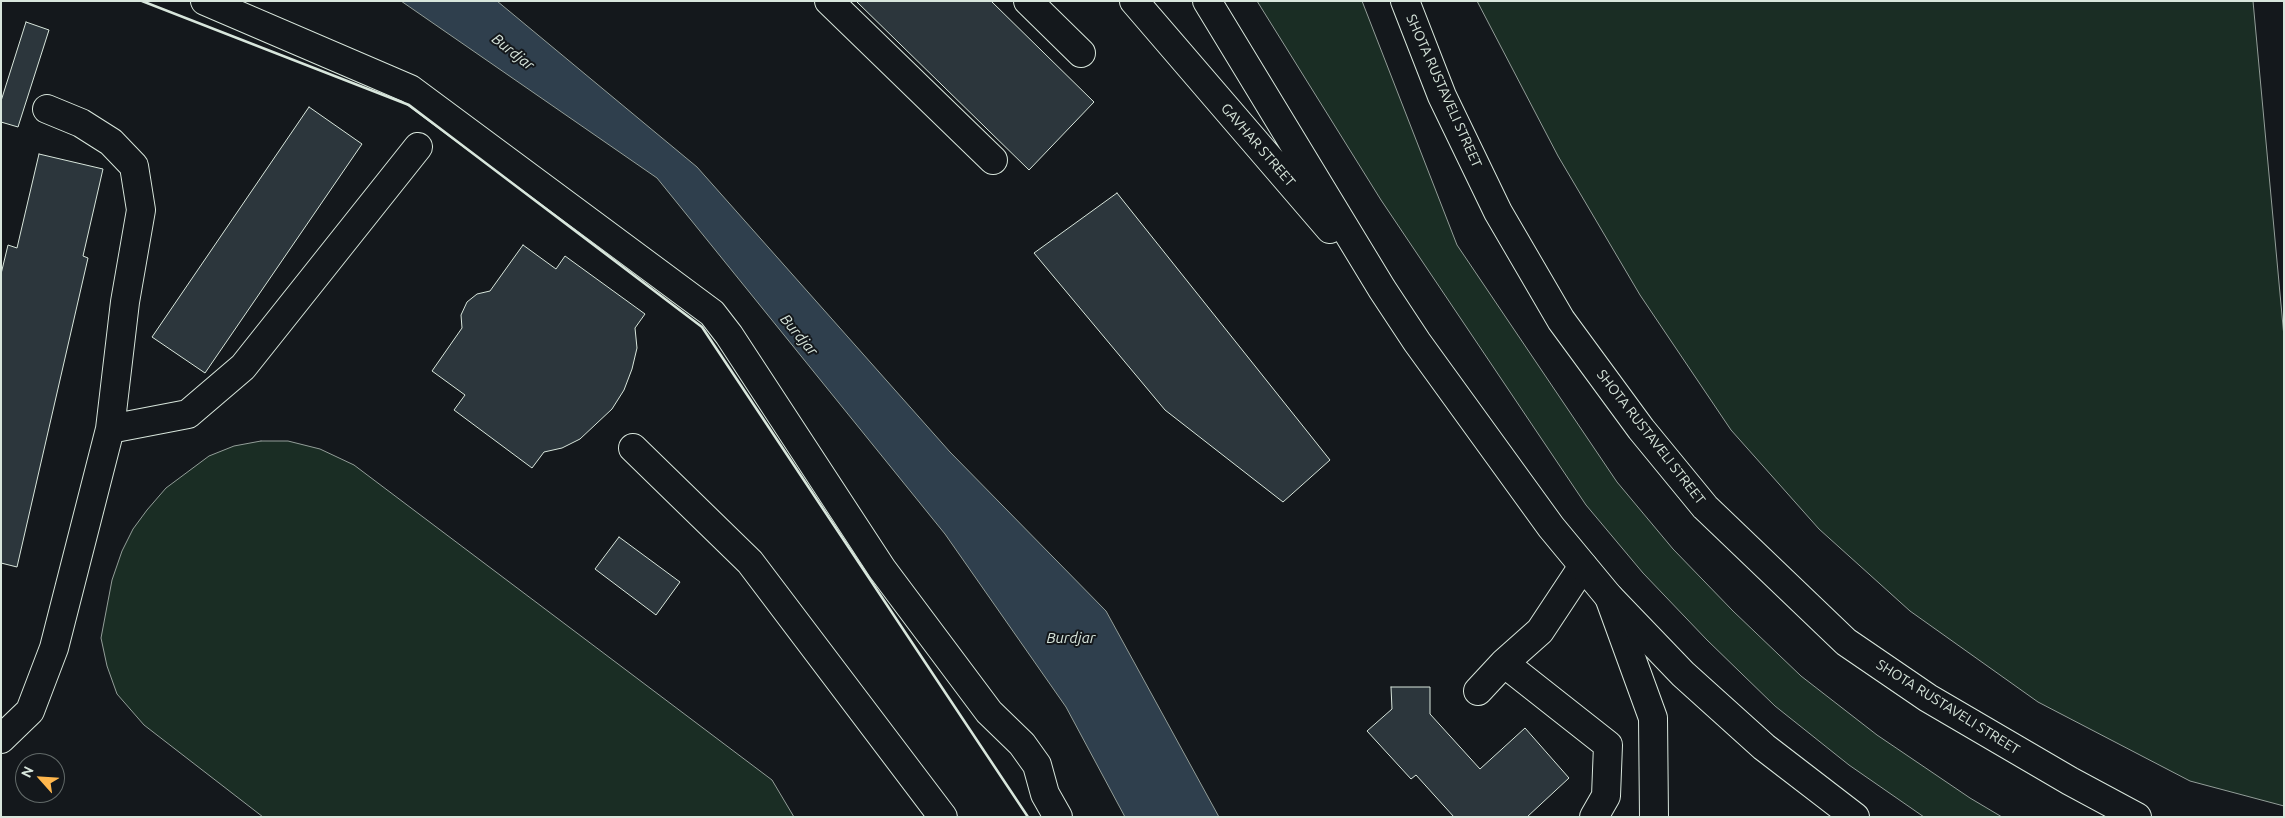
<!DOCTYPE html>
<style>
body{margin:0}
#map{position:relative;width:2285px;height:818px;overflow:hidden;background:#14181c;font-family:Ubuntu,sans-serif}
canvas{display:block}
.frame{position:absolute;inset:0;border:2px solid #d8e6dc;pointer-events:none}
.north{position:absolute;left:15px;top:753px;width:50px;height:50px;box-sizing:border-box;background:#14181c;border:1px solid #626a69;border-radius:50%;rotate:296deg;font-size:14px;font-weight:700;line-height:20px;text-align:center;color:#d8e6dc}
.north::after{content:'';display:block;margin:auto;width:18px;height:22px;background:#ffb74d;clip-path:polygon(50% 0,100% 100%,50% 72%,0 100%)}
</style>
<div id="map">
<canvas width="2285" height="818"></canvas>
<div class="frame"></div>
<div class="north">N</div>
</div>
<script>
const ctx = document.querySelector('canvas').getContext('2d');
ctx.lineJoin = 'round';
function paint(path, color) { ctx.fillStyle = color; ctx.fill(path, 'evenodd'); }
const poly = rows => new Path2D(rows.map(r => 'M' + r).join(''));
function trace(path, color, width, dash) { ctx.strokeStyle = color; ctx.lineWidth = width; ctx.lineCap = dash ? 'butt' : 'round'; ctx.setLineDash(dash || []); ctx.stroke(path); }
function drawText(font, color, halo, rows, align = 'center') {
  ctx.font = font + ' Ubuntu,sans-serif'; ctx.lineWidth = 4; ctx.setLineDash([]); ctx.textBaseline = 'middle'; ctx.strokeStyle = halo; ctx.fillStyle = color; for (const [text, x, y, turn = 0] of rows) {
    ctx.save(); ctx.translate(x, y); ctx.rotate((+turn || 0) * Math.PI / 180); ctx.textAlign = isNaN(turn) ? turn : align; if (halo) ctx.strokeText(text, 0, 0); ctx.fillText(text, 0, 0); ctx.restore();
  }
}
const green = poly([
 [1257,1,1362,1,1457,245,1617,482,1673,549,1733,611,1801,676,1877,735,1970,798,2002,817,1924,817,1849,765,1775,706,1707,640,1643,573,1586,505,1381,200,1257,1],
 [1477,1,2253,1,2284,337,2284,806,2190,781,2038,702,1910,611,1819,529,1731,430,1640,295,1558,156,1477,1],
 [261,441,288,441,320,449,354,465,772,780,794,817,263,817,144,725,117,694,107,666,101,638,112,580,122,551,133,529,147,510,166,488,209,456,234,446,261,441]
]);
paint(green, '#1a2d24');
trace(green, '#939e99', 1);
const water = poly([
 [401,1,497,1,697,167,950,452,1106,611,1219,817,1125,817,1066,707,945,534,657,178,401,1]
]);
paint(water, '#2f3f4d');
trace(water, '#939e99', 1);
const building = poly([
 [856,1,991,1,1094,102,1029,170,856,1],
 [26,22,49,30,18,127,1,122,1,101,26,22],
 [309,107,362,144,205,373,152,337,309,107],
 [39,154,103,169,83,256,88,258,17,567,1,563,1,274,8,245,17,248,39,154],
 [1117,193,1330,460,1283,502,1165,410,1034,253,1117,193],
 [523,245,556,269,565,256,645,314,635,328,637,348,632,369,624,390,612,409,580,439,562,448,544,452,532,468,454,410,465,395,432,371,462,328,461,315,467,302,477,294,490,291,523,245],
 [619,537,680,582,656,615,595,569,619,537],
 [1391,687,1430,687,1430,714,1480,769,1525,728,1569,778,1527,817,1454,817,1416,775,1411,779,1367,731,1392,709,1391,687]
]);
paint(building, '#2c363c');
trace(building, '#d8e6dc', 1);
const minor = poly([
 [205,1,410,89,712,313,729,335,882,569,989,712,1022,744,1037,765,1045,794,1058,817],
 [829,1,993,160],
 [1028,1,1081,53],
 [110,429,188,414,243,367,418,147],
 [633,448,750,562,943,817],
 [1609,597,1653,718,1654,817],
 [1504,663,1608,745,1606,796,1594,817],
 [1478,691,1504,663,1540,631,1583,566],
 [1,739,30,711,54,648,110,429,125,302,141,210,134,166,111,142,81,123,47,109]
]);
const major = poly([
 [1134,1,1330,229],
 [1207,1,1382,289,1417,342,1551,527,1609,597,1683,674,1764,747,1855,817],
 [1405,1,1442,96,1498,212,1561,320,1641,429,1705,507,1846,642,1928,698,2070,781,2137,817]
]);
trace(minor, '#d8e6dc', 30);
trace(major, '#d8e6dc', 30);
trace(minor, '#14181c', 28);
trace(major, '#14181c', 28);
trace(poly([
 [142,1,409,105,702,327,1028,817]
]), '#d8e6dc', 2.5);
drawText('14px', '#d8e6dc', '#14181c', [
 ["SHOTA RUSTAVELI STREET",1444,91,66],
 ["GAVHAR STREET",1258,145,49],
 ["SHOTA RUSTAVELI STREET",1651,437,52],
 ["SHOTA RUSTAVELI STREET",1948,707,32]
]);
drawText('italic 15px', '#d8e6dc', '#14181c', [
 ["Burdjar",513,52,38],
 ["Burdjar",799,335,50],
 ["Burdjar",1071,638]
]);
</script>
